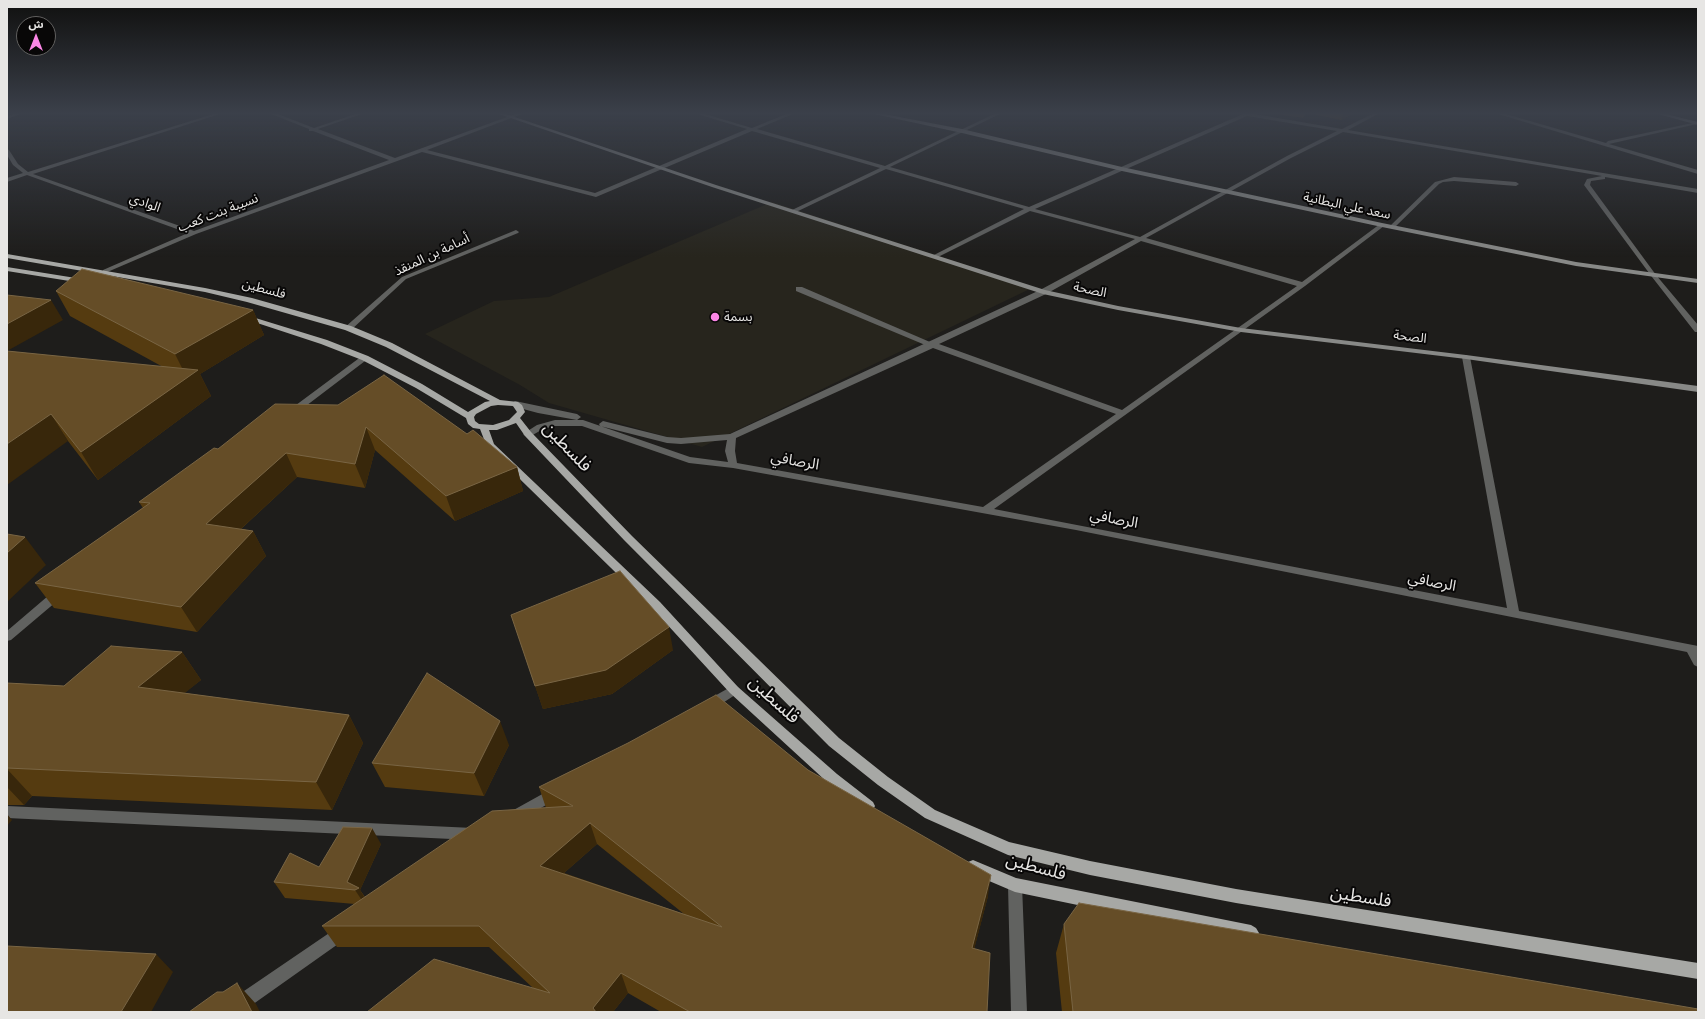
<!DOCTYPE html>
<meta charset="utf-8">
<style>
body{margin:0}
#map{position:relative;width:1705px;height:1019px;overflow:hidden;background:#1e1d1b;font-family:Figtree,"Noto Sans Arabic",sans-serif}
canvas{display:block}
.frame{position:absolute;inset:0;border:8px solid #e7e6e4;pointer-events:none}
.north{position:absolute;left:16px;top:16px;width:40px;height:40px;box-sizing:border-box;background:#080707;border:1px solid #61605f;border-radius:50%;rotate:0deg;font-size:11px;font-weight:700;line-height:16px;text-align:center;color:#e7e6e4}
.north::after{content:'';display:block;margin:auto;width:14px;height:18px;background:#fb86e5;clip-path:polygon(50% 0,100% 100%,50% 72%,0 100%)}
</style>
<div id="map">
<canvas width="1705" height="1019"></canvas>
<div class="frame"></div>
<div class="north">ش</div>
</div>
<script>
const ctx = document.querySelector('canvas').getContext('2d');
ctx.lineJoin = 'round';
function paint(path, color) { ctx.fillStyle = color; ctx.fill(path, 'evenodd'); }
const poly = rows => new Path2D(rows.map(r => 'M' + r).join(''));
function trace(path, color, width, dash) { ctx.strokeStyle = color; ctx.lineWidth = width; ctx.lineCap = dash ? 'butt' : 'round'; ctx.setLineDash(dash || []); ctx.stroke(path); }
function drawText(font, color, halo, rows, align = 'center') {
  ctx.font = font + ' Figtree,"Noto Sans Arabic",sans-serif'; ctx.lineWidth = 4; ctx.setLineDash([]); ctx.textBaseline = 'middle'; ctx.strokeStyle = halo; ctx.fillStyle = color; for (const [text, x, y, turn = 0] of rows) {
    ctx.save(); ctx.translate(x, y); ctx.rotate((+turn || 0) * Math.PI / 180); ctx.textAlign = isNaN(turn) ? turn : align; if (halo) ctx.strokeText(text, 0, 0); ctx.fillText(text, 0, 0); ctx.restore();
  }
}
paint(poly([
 [772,202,1034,287,702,447,549,403,520,385,425,334,494,301,549,297]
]), '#27251d');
paint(poly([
 [1454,177,1516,182,1519,184,1516,186,1454,181,1443,182,1439,184,1394,228,1390,228,1390,226,1435,182,1454,177],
 [796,287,802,287,937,345,933,347,930,347,796,291,796,287]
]), '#616260');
paint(poly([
 [14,114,21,114,7,119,7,116,14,114],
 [213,114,220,114,33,174,194,231,389,160,313,131,309,131,309,129,271,114,278,114,314,128,355,114,362,114,318,129,395,158,515,114,522,114,427,150,595,193,747,129,697,114,705,114,752,128,786,114,793,114,757,129,885,166,994,114,1000,114,890,167,1029,207,1243,114,1255,114,1342,129,1372,114,1378,114,1348,130,1698,189,1698,193,1605,177,1605,179,1591,181,1590,185,1656,275,1698,325,1698,332,1695,332,1652,277,1584,185,1587,179,1602,176,1343,132,1291,158,1146,238,1302,282,1380,224,1384,224,1384,226,1305,286,994,509,1507,608,1462,357,1466,355,1470,357,1519,611,1698,646,1698,667,1694,665,1687,652,1076,530,733,468,689,463,582,426,555,426,543,429,531,436,525,436,523,434,537,425,555,420,583,420,690,457,728,462,725,451,727,440,681,444,667,443,600,426,599,424,603,421,667,437,681,438,730,434,1040,290,1135,239,1030,211,936,258,932,258,932,256,1024,209,886,169,796,212,792,212,792,210,880,168,752,131,596,197,422,152,196,234,105,273,103,272,103,270,188,233,27,175,7,182,7,178,23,173,13,165,7,155,7,149,9,150,18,164,28,172,213,114],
 [1247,116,1337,131,1287,156,1140,237,1035,209,1247,116],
 [1141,241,1297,286,1122,410,939,344,1046,294,1141,241],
 [933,348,1116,414,983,507,737,463,735,451,736,438,933,348],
 [1498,114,1506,114,1606,143,1608,141,1697,122,1697,124,1609,144,1698,170,1698,174,1498,114],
 [516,230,519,232,518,233,406,279,351,330,345,330,344,328,402,277,516,230],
 [362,356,365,356,369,358,294,415,288,415,287,413,288,411,362,356],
 [515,401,577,414,581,417,577,420,538,413,512,406,511,404,515,401],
 [59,589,63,590,65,593,63,596,11,640,7,641,7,631,55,590,59,589],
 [734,685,738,687,740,690,738,693,712,710,708,711,704,710,702,706,704,702,734,685],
 [555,787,560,789,562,793,560,797,520,820,515,822,510,820,508,816,510,812,555,787],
 [7,806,473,828,478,829,480,834,478,839,473,840,7,818,7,806],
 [1015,878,1020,880,1022,885,1027,1012,1011,1012,1008,885,1010,880,1015,878],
 [343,924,348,927,351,932,348,937,242,1012,220,1012,222,1006,338,927,343,924]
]), '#616260');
paint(poly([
 [499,114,506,114,716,185,1045,290,1118,306,1241,328,1466,355,1698,386,1698,392,1466,359,1241,332,1118,310,1043,294,712,187,499,114],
 [874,114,884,114,962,129,1122,167,1382,223,1576,262,1698,279,1698,283,1576,266,1382,227,1122,171,962,133,874,114],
 [1658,114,1666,114,1698,122,1698,125,1658,114]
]), '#888987');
paint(poly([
 [7,254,205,288,252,298,351,326,392,343,500,400,518,402,522,405,525,412,520,418,531,432,632,536,839,738,888,777,935,810,1009,842,1090,861,1236,889,1698,963,1698,979,1236,903,1090,875,1008,855,925,818,878,785,829,746,624,540,525,436,516,423,497,430,489,430,494,444,660,602,738,687,837,774,873,802,875,806,873,810,868,812,863,810,827,782,730,693,652,608,487,447,480,429,473,428,468,424,466,418,416,388,362,360,321,344,242,318,243,316,249,316,327,340,368,356,422,384,468,412,485,402,490,401,386,347,345,330,247,302,205,292,7,258,7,254],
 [498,405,513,406,517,412,509,420,493,425,479,424,475,421,474,417,476,414,491,406,498,405],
 [7,267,82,279,86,281,82,283,7,271,7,267],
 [973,860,1016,878,1251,925,1256,928,1259,933,1256,938,1251,941,1015,892,968,872,966,867,968,862,973,860]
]), '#a7a8a5');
paint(poly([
 [1276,114,1306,114,1303,118],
 [1312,114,1352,114,1341,120],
 [56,291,253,310,264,335,200,374,211,396,98,480,68,441,7,351,163,367,70,316],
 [338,405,467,434,517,467,523,491,455,521,375,450,365,488,297,477,241,529,253,531,266,556,197,632,54,608,35,583,143,508,139,502,218,449],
 [511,615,673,650,612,694,543,709],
 [182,652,201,680,184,693,349,715,363,743,332,810,32,796,24,805,7,805,7,683,64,686],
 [509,745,484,796,385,787,372,763],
 [808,770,988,896,974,949,987,1012,661,1012,628,993,613,1012,367,1012,533,988,489,947,337,947,322,926,355,904,285,898,274,882,319,867,381,844,360,890,365,897,546,808,539,787],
 [597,844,684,914,564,873],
 [1064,924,1698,1012,1062,1012,1056,953]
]), '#553b10');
paint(poly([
 [1343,114,1352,114,1341,120],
 [51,300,63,320,7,351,7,324],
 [253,310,264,335,200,374,211,396,98,480,81,452,187,378,175,354],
 [51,414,68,441,7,485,7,444],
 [366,427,375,450,365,488,355,464],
 [286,453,297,477,220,548,206,524],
 [517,467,523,491,455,521,446,496],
 [253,531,266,556,197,632,181,607],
 [25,537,46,565,7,602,7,553],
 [669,627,673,650,612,694,543,709,535,686],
 [182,652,201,680,158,715,138,687],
 [349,715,363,743,332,810,316,782],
 [500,721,509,745,484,796,474,773],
 [7,769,32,796,24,805,7,787],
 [7,814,12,820,7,826],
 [590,823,597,844,548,887,540,866],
 [372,828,381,844,360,890,368,903,365,905,355,890,347,882],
 [991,875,988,896,969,969,972,948],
 [156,954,173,972,151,1012,121,1012],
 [621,973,628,993,613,1012,594,1012,593,1008],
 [237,983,256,1004,260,1012,252,1012]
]), '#38270b');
const building = poly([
 [82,269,253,310,175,354,56,291,82,269],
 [7,295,51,300,7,324,7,295],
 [7,351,198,370,81,452,51,414,7,444,7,351],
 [384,375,467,434,473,430,517,467,446,496,366,427,355,464,286,453,206,524,253,531,181,607,35,583,150,503,139,502,214,448,218,449,275,404,338,405,384,375],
 [7,534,25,537,7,553,7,534],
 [620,571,669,627,606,670,535,686,511,615,620,571],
 [111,646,182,652,138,687,349,715,316,782,7,768,7,683,64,686,111,646],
 [427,673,500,721,474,773,372,763,427,673],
 [716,695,808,770,991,875,972,948,990,953,987,1012,690,1012,621,973,593,1008,596,1012,367,1012,434,959,550,993,479,926,322,926,492,811,573,806,539,787,628,743,716,695],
 [590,823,722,927,540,866,590,823],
 [343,827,372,828,347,882,359,888,355,890,274,882,290,853,319,867,343,827],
 [1079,903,1698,1009,1698,1012,1073,1012,1064,924,1079,903],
 [7,946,156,954,121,1012,7,1012,7,946],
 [237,983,252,1012,189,1012,217,992,223,992,237,983]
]);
paint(building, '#654d27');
trace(building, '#796544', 1);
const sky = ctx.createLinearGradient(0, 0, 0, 257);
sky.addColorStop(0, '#10100f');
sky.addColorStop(0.44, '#3b404a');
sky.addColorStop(1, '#3b404a00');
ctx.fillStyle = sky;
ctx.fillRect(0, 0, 1705, 257);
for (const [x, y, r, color] of [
 [715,317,5,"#fb86e5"]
]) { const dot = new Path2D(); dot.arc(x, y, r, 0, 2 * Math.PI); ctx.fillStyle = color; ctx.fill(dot); trace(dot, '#080707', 1.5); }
drawText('13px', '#e7e6e4', '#080707', [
 ["الوادي",145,203,20],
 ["سعد علي البطانية",1347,206,12],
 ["نسيبة بنت كعب",218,213,-21],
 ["أسامة بن المنقذ",432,255,-25],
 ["فلسطين",264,289,15],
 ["الصحة",1090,290,12],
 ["الصحة",1410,337,7]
]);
drawText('13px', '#e7e6e4', '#080707', [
 ["بسمة",724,317]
], 'left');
drawText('15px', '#e7e6e4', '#080707', [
 ["الرصافي",795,461,10],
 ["الرصافي",1114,519,11],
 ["الرصافي",1432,582,11]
]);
drawText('18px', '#e7e6e4', '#080707', [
 ["فلسطين",567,447,46],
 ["فلسطين",774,700,42],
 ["فلسطين",1036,867,15],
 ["فلسطين",1361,897,9]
]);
</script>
